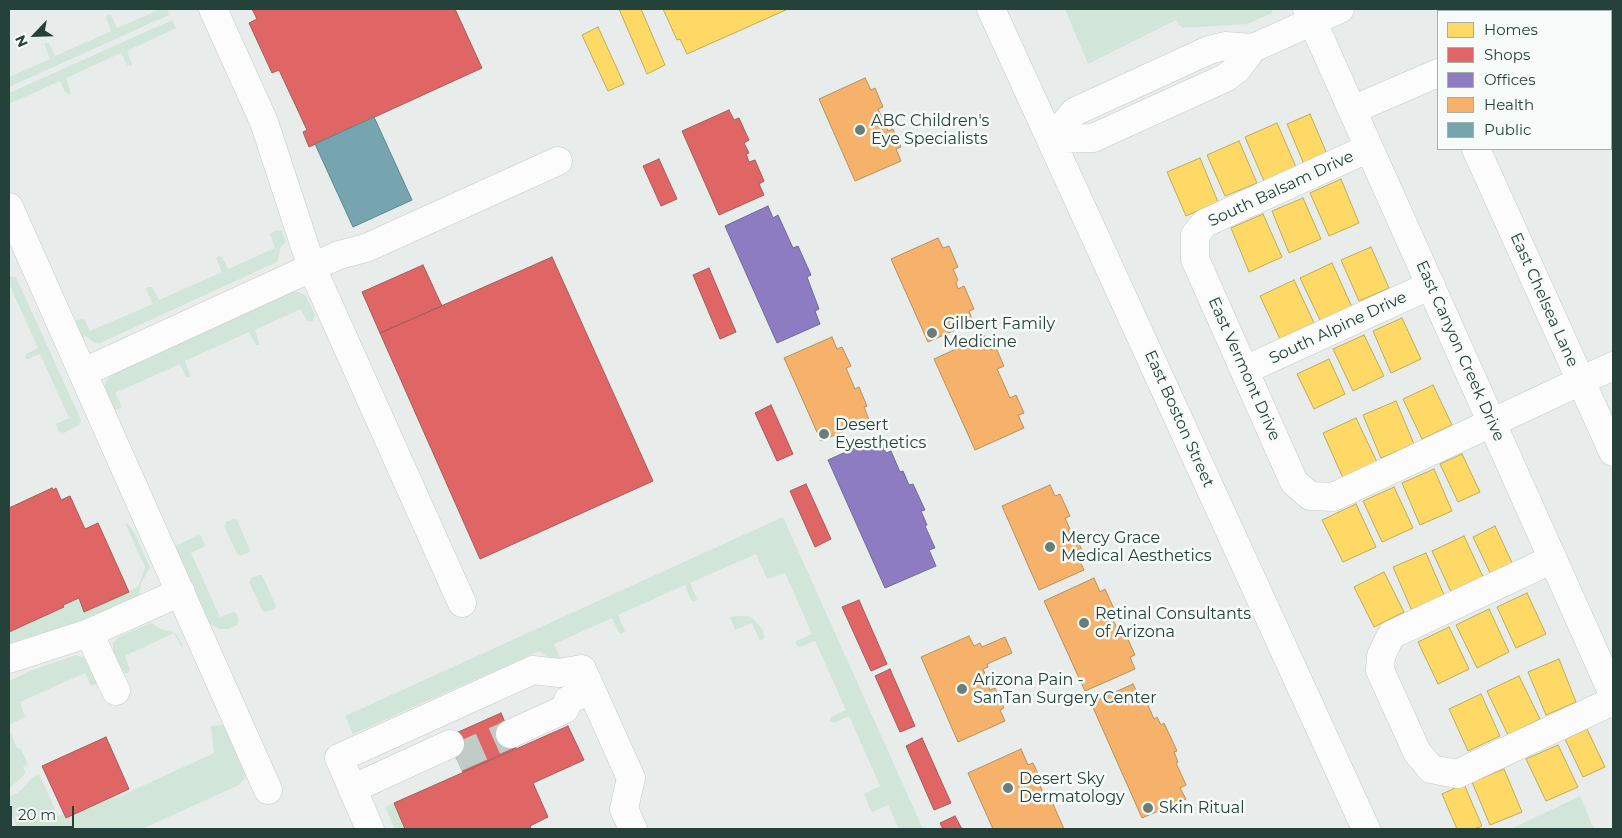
<!DOCTYPE html>
<style>
body{margin:0}
#map{position:relative;width:1622px;height:838px;overflow:hidden;background:#e8edeb;font-family:Montserrat,sans-serif}
canvas{display:block}
.frame{position:absolute;inset:0;border:10px solid #24423a;pointer-events:none}
.legend{position:absolute;left:1437px;top:10px;width:175px;height:140px;box-sizing:border-box;background:#f7fbf9;border:1px solid #a3b1ad;margin:0;padding:6px 9px;list-style:none;font-size:15px;color:#24423a}
.legend li{display:flex;align-items:center;gap:10px;height:25px}
.legend b{width:25px;border:1px solid #a3b1ad}
.north{position:absolute;left:10px;top:10px;width:50px;height:50px;-webkit-text-stroke:4px #f7fbf9;paint-order:stroke;rotate:246deg;font-size:14px;font-weight:700;line-height:20px;text-align:center;color:#24423a}
.north::after{content:'';display:block;margin:auto;width:18px;height:22px;background:#24423a;clip-path:polygon(50% 0,100% 100%,50% 72%,0 100%)}
.scale{position:absolute;left:10px;top:806px;width:64px;height:22px;box-sizing:border-box;border:2px solid #24423a;border-top:0;padding-left:6px;font-size:15px;line-height:18px;white-space:nowrap;color:#24423a;-webkit-text-stroke:4px #f7fbf9;paint-order:stroke}
</style>
<div id="map">
<canvas width="1622" height="838"></canvas>
<div class="frame"></div>
<ul class="legend">
<li><b style="height:14px;background:#ffd966"></b>Homes</li>
<li><b style="height:14px;background:#e06666"></b>Shops</li>
<li><b style="height:14px;background:#8e7cc3"></b>Offices</li>
<li><b style="height:14px;background:#f6b26b"></b>Health</li>
<li><b style="height:14px;background:#76a5af"></b>Public</li>
</ul>
<div class="north">N</div>
<div class="scale">20 m</div>
</div>
<script>
const ctx = document.querySelector('canvas').getContext('2d');
ctx.lineJoin = 'round';
function paint(path, color) { ctx.fillStyle = color; ctx.fill(path, 'evenodd'); }
const poly = rows => new Path2D(rows.map(r => 'M' + r).join(''));
function trace(path, color, width, dash) { ctx.strokeStyle = color; ctx.lineWidth = width; ctx.lineCap = dash ? 'butt' : 'round'; ctx.setLineDash(dash || []); ctx.stroke(path); }
function drawText(font, color, halo, rows, align = 'center') {
  ctx.font = font + ' Montserrat,sans-serif'; ctx.lineWidth = 5; ctx.setLineDash([]); ctx.textBaseline = 'middle'; ctx.strokeStyle = halo; ctx.fillStyle = color; for (const [text, x, y, turn = 0] of rows) {
    ctx.save(); ctx.translate(x, y); ctx.rotate((+turn || 0) * Math.PI / 180); ctx.textAlign = isNaN(turn) ? turn : align; if (halo) ctx.strokeText(text, 0, 0); ctx.fillText(text, 0, 0); ctx.restore();
  }
}
paint(poly([
 [161,9,167,9,169,15,9,87,9,77,50,59,45,46,45,43,49,43,55,56,111,31,106,18,107,15,111,15,117,28],
 [1065,9,1272,9,1272,13,1247,24,1182,28,1176,20,1088,64],
 [172,20,176,28,127,51,132,64,131,66,127,65,121,53,66,78,70,90,70,95,65,92,60,81,9,104,9,93],
 [277,230,282,231,286,242,281,247,277,262,100,343,93,342,86,336,80,338,74,322,76,320,84,319,90,331,153,304,146,289,147,287,152,287,159,300,222,272,216,258,219,256,222,257,228,269,275,248,270,234],
 [9,276,16,277,81,420,79,425,64,433,58,431,56,424,69,418,40,354,28,359,25,358,26,354,38,348,9,284],
 [291,292,299,292,306,296,315,315,312,322,307,321,301,309,255,330,259,342,259,345,256,345,249,332,185,361,190,374,189,377,186,377,180,364,115,393,122,407,113,411,104,392,106,381,112,373],
 [783,517,923,829,899,829,888,805,873,812,871,811,864,794,880,786,849,716,834,723,830,721,831,717,846,710,815,641,800,647,796,645,796,641,812,634,785,573,767,579,756,554,690,583,697,599,694,602,691,600,685,585,618,615,625,631,622,634,619,633,612,618,554,644,561,660,552,660,539,651,353,734,345,716],
 [234,519,237,520,250,550,250,552,240,556,237,554,224,526,226,522],
 [125,523,128,524,134,532,150,568,141,583,139,596,77,622,9,644,9,632,64,608,63,605,79,598,85,612,138,587,145,567],
 [199,535,201,536,205,546,191,553,220,617,233,612,236,613,239,620,237,625,228,629,219,629,208,623,175,548,177,545],
 [259,575,262,575,276,606,275,608,268,611,264,612,262,610,249,582,251,578],
 [735,616,748,616,753,619,763,630,764,638,760,641,752,623,735,630,730,617],
 [151,623,161,629,176,633,183,646,181,646,174,633,125,656,130,670,128,673,123,673,113,652,113,643,120,636],
 [76,655,86,658,97,682,96,684,91,686,85,673,20,702,25,717,9,725,9,681,32,670],
 [222,717,246,771,244,779,239,785,142,829,18,829,9,807,9,797,19,792,32,778,39,774,58,816,64,814,66,818,115,796,116,798,214,753,211,726,223,725],
 [9,729,17,748,21,749,28,764,23,767,26,773,9,789],
 [1580,796,1594,829,1511,829],
 [394,803,405,829,395,829,385,807]
]), '#d1e6d8');
const homes = poly([
 [619,9,641,9,665,65,647,74,619,9],
 [663,9,788,9,687,54,680,39,677,40,663,9],
 [598,27,624,84,608,91,582,35,598,27],
 [1310,114,1327,154,1304,164,1287,124,1310,114],
 [1277,123,1296,167,1264,181,1245,137,1277,123],
 [1239,141,1257,183,1225,196,1207,155,1239,141],
 [1200,158,1218,202,1186,216,1167,172,1200,158],
 [1341,179,1359,223,1329,236,1310,193,1341,179],
 [1303,198,1321,239,1289,253,1272,211,1303,198],
 [1263,214,1282,257,1249,272,1231,228,1263,214],
 [1371,247,1389,288,1359,301,1341,260,1371,247],
 [1332,263,1352,307,1321,322,1300,278,1332,263],
 [1294,280,1314,323,1280,339,1260,296,1294,280],
 [1402,318,1421,359,1391,373,1373,331,1402,318],
 [1364,335,1384,376,1353,391,1333,349,1364,335],
 [1329,359,1345,394,1314,409,1297,374,1329,359],
 [1433,385,1452,425,1422,439,1403,399,1433,385],
 [1396,401,1414,444,1381,458,1363,415,1396,401],
 [1356,418,1377,462,1343,478,1323,433,1356,418],
 [1462,454,1480,492,1458,502,1440,464,1462,454],
 [1434,469,1452,511,1420,525,1402,483,1434,469],
 [1394,487,1413,528,1382,542,1363,501,1394,487],
 [1356,504,1376,547,1343,562,1322,520,1356,504],
 [1495,526,1514,567,1492,577,1473,537,1495,526],
 [1464,536,1484,579,1452,594,1432,551,1464,536],
 [1426,553,1445,597,1412,611,1393,567,1426,553],
 [1384,572,1404,612,1374,627,1354,587,1384,572],
 [1527,593,1546,634,1516,648,1497,607,1527,593],
 [1489,609,1509,652,1477,668,1456,625,1489,609],
 [1449,627,1469,669,1438,684,1418,642,1449,627],
 [1559,659,1576,702,1546,715,1528,672,1559,659],
 [1519,676,1540,719,1508,735,1487,691,1519,676],
 [1481,694,1500,736,1468,751,1449,709,1481,694],
 [1587,729,1605,767,1583,777,1565,739,1587,729],
 [1558,745,1578,787,1546,801,1526,759,1558,745],
 [1504,769,1522,812,1490,825,1472,782,1504,769],
 [1464,784,1482,826,1474,829,1457,829,1442,794,1464,784]
]);
paint(homes, '#ffd966');
trace(homes, '#bdac59', 1);
const shops = poly([
 [252,9,455,9,482,68,309,147,303,132,307,130,279,70,272,73,249,23,257,19,252,9],
 [729,110,734,120,739,118,749,140,744,143,749,153,746,154,749,162,755,160,764,181,759,184,764,195,719,215,682,131,729,110],
 [659,159,677,199,661,206,643,166,659,159],
 [552,257,653,481,480,559,380,333,552,257],
 [423,265,442,306,380,333,362,292,423,265],
 [709,268,736,332,720,339,693,275,709,268],
 [771,405,793,454,777,461,755,413,771,405],
 [806,484,831,539,815,547,790,491,806,484],
 [52,488,53,490,56,488,61,500,70,496,85,529,98,523,129,592,84,612,79,598,63,605,64,607,9,632,9,508,52,488],
 [859,600,887,664,871,671,842,607,859,600],
 [890,669,915,726,900,732,875,676,890,669],
 [501,713,516,748,463,772,447,737,501,713],
 [568,726,584,760,533,783,548,817,530,826,531,829,405,829,394,803,568,726],
 [106,737,129,789,66,818,42,766,106,737],
 [922,738,951,803,934,810,906,746,922,738],
 [955,816,962,829,943,829,940,823,955,816]
]);
paint(shops, '#e06666');
trace(shops, '#a85b59', 1);
const offices = poly([
 [768,206,773,218,778,215,793,248,798,246,811,275,807,277,819,309,815,311,820,324,777,343,725,226,768,206],
 [879,437,886,453,891,451,900,472,903,471,909,485,913,484,925,510,921,511,927,525,925,526,935,548,929,550,936,566,885,588,828,460,879,437]
]);
paint(offices, '#8e7cc3');
trace(offices, '#6e6b9a', 1);
const health = poly([
 [865,78,871,90,875,88,883,107,878,109,888,131,893,129,901,147,896,149,901,161,855,181,819,99,865,78],
 [938,238,943,248,949,246,958,267,953,269,958,280,956,283,958,289,964,286,974,309,969,311,973,322,928,342,891,259,938,238],
 [985,336,991,350,996,348,1004,366,997,369,1010,398,1016,395,1024,413,1018,415,1024,428,975,450,934,359,985,336],
 [832,337,837,349,842,347,851,366,846,368,855,389,859,387,867,406,864,407,869,420,821,441,784,358,832,337],
 [1050,485,1055,496,1060,494,1070,516,1065,518,1070,529,1068,530,1071,536,1075,535,1085,557,1079,559,1084,570,1039,590,1002,506,1050,485],
 [1094,578,1100,592,1105,589,1114,609,1109,611,1121,637,1126,635,1135,655,1130,657,1135,669,1085,691,1044,601,1094,578],
 [969,636,974,646,980,643,982,647,1005,637,1012,653,987,664,988,667,983,669,988,681,986,682,990,690,995,688,1004,708,1000,710,1005,721,958,742,921,657,969,636],
 [1133,684,1139,696,1143,694,1154,719,1157,717,1161,725,1164,723,1177,751,1174,752,1178,762,1176,763,1186,785,1180,788,1186,799,1142,818,1091,703,1133,684],
 [1021,749,1028,765,1033,763,1041,780,1038,781,1045,797,1049,795,1064,829,993,829,968,773,1021,749]
]);
paint(health, '#f6b26b');
trace(health, '#b7905c', 1);
const public = poly([
 [374,117,412,200,353,227,315,144,374,117]
]);
paint(public, '#76a5af');
trace(public, '#5d878c', 1);
trace(poly([
 [456,758,510,734]
]), '#c1cbc8', 28, [28, 14]);
const minor = poly([
 [213,9,264,122,312,268,462,603],
 [991,9,1366,829],
 [1307,9,1613,694],
 [1574,11,1579,9],
 [1611,79,1613,85],
 [1352,110,1438,73],
 [1052,139,1093,138,1225,78,1237,69,1253,48,1340,9],
 [1052,139,1074,112,1209,50,1225,46,1253,48],
 [1369,148,1205,223,1195,235,1195,259,1294,482,1310,496,1333,497,1613,366],
 [1476,149,1613,452],
 [9,207,268,790],
 [1245,370,1431,285],
 [84,372,339,255,366,248,558,161],
 [1553,559,1391,635,1381,656,1380,670,1417,752,1431,769,1457,774,1613,701],
 [89,633,116,691],
 [9,659,89,633,181,592],
 [510,734,565,709,568,700,591,690],
 [352,789,450,744],
 [370,829,339,758,533,670,559,673,582,669,631,778,624,809,633,829]
]);
trace(minor, '#c5cac8', 29);
trace(minor, '#fcfcfc', 28);
for (const [x, y, r, color] of [
 [860,130,6,"#697e78"],
 [932,333,6,"#697e78"],
 [824,434,6,"#697e78"],
 [1050,547,6,"#697e78"],
 [1084,623,6,"#697e78"],
 [962,689,6,"#697e78"],
 [1008,788,6,"#697e78"],
 [1148,808,6,"#697e78"]
]) { const dot = new Path2D(); dot.arc(x, y, r, 0, 2 * Math.PI); ctx.fillStyle = color; ctx.fill(dot); trace(dot, '#f7fbf9', 2); }
drawText('16px', '#24423a', '#f7fbf9', [
 ["ABC Children's",871,121],
 ["Eye Specialists",871,139],
 ["Gilbert Family",943,324],
 ["Medicine",943,342],
 ["Desert",835,425],
 ["Eyesthetics",835,443],
 ["Mercy Grace",1061,538],
 ["Medical Aesthetics",1061,556],
 ["Retinal Consultants",1095,614],
 ["of Arizona",1095,632],
 ["Arizona Pain -",973,680],
 ["SanTan Surgery Center",973,698],
 ["Desert Sky",1019,779],
 ["Dermatology",1019,797],
 ["Skin Ritual",1159,808]
], 'left');
drawText('16px', '#24423a', '#f7fbf9', [
 ["South Balsam Drive",1281,189,-25],
 ["East Chelsea Lane",1544,300,66],
 ["South Alpine Drive",1338,328,-25],
 ["East Canyon Creek Drive",1460,351,66],
 ["East Vermont Drive",1244,369,66],
 ["East Boston Street",1179,419,66]
]);
</script>
